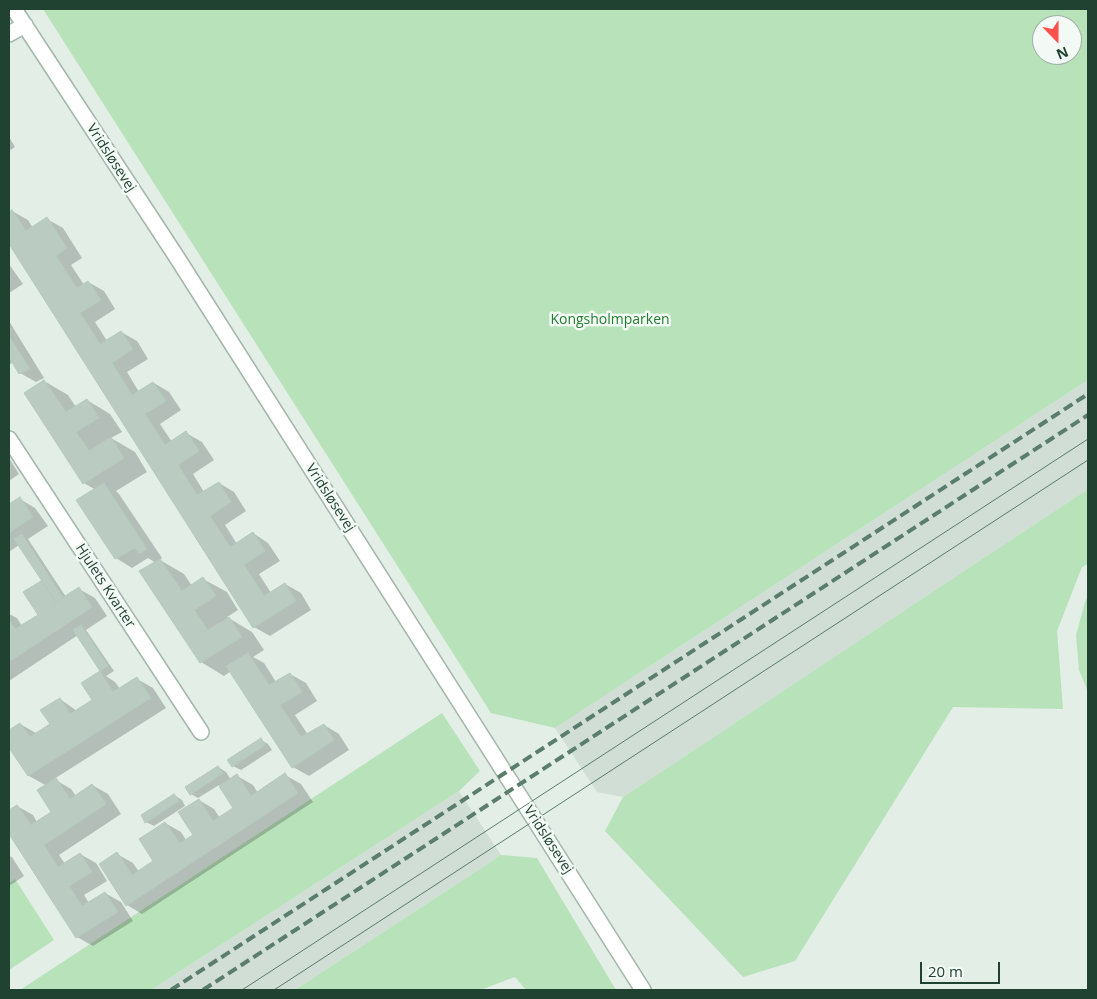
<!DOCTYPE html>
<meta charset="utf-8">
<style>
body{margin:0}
#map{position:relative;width:1097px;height:999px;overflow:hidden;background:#e2eee6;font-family:"Open Sans",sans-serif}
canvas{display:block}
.frame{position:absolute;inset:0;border:10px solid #204231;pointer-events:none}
.north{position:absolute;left:1032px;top:15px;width:50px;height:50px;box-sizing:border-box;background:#f3faf5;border:1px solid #9fb0a7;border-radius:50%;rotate:158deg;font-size:14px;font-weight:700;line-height:20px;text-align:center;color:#204231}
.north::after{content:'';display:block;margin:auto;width:18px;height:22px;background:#ff524f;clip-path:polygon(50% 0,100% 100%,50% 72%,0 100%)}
.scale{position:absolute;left:920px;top:962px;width:80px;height:22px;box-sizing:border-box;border:2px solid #204231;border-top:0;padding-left:6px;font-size:15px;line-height:18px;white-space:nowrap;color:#204231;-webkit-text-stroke:4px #f3faf5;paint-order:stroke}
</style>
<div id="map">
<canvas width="1097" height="999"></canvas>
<div class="frame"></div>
<div class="north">N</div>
<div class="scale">20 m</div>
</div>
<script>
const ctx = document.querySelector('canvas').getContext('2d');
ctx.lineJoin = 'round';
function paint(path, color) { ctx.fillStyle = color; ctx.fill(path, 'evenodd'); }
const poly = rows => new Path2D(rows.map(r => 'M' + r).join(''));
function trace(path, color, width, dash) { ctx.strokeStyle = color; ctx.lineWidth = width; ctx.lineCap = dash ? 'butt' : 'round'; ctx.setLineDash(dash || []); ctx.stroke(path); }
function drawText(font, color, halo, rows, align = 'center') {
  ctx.font = font + ' "Open Sans",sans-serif'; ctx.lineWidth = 5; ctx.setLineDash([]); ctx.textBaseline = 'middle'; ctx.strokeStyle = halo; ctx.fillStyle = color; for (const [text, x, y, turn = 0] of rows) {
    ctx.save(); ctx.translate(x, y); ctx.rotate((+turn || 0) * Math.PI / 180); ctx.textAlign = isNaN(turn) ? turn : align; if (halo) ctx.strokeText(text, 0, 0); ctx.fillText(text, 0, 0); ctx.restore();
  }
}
paint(poly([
 [1088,380,1088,489,623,797,597,792,555,728],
 [459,791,501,855,295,990,151,990]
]), '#d0ded5');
paint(poly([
 [43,9,1088,9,1088,380,555,728,491,713],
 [1042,25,1072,25,1072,55,1042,55],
 [1088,489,1088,564,1082,567,1057,631,1063,709,953,707,795,961,743,977,605,831,623,797],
 [1088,596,1088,692,1079,670,1076,635,1085,602],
 [442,713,480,771,459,791,151,990,20,990],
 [501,855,537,858,616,990,526,990,515,977,480,990,295,990],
 [15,879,54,940,9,970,9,883]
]), '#b8e2ba');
paint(poly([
 [9,137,15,147,9,151],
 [12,211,28,220,33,228,47,219,63,228,82,258,71,265,84,285,88,282,104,291,115,309,95,322,107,341,121,332,137,341,148,359,127,372,139,392,154,383,169,392,181,410,160,424,172,442,186,433,202,442,214,460,193,474,204,492,219,483,234,492,246,511,225,525,237,544,253,533,268,543,280,561,259,574,271,593,285,584,301,593,311,610,270,636,254,627,9,242,9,213],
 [9,264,23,284,9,293],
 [9,321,44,378,36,382,20,373,13,362,9,365],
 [44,381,68,395,76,407,87,400,110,414,122,432,111,438,135,452,147,472,116,491,119,494,162,558,160,560,184,574,192,586,203,579,227,592,238,610,227,617,252,632,264,650,253,657,264,663,276,682,290,674,306,683,317,701,295,715,308,735,324,725,339,734,349,750,309,776,293,767,231,671,224,676,201,662,156,563,148,558,132,568,116,558,96,490,84,483],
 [9,458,19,474,9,481],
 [20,499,35,508,48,526,28,539,66,597,79,589,95,598,107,616,86,630,114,671,106,676,115,682,120,689,137,679,153,688,166,708,54,779,71,789,76,796,92,785,108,794,121,814,59,855,65,864,80,854,96,863,107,881,84,895,89,903,105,893,121,902,133,921,93,946,77,937,9,832,9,811,17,806,33,815,37,822,53,813,47,786,29,776,9,746,9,731,20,724,36,733,52,725,60,699,77,711,94,700,83,683,101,671,78,635,9,681,9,614,17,618,22,626,39,615,41,582,46,585,19,545,9,552,9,506],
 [261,740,268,744,272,750,241,770,233,766],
 [218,767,226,772,231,780,237,776,253,785,258,793,285,775,301,784,313,802,142,914,127,905,117,854,133,863,139,872,155,861,165,823,181,832,186,840,194,835,199,800,214,809,220,818,234,808,219,785,198,798,191,794],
 [174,795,182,800,185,806,154,826,146,822],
 [9,856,12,857,24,876,9,886]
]), '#0003');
const building = poly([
 [12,210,26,231,47,217,67,248,56,256,77,288,88,281,101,300,80,313,100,344,121,331,133,349,112,363,132,395,153,382,166,401,145,414,165,445,186,431,199,451,178,465,197,495,219,482,231,502,210,516,230,547,253,532,265,551,244,565,264,596,285,583,296,601,253,628,9,244,9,212,12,210],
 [9,336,30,369,19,374,9,357,9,336],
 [44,380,66,412,87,399,99,418,76,432,89,451,111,437,124,458,83,484,24,393,44,380],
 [104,483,147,549,139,554,135,548,115,559,76,500,104,483],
 [20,497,33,517,9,533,9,504,20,497],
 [22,534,63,598,56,602,14,539,22,534],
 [160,559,182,591,203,577,216,596,194,610,208,630,229,617,242,637,200,663,139,571,160,559],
 [41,581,56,602,79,587,92,607,9,662,9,620,15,629,38,615,23,592,41,581],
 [81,625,108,666,100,671,73,630,81,625],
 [248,653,269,685,290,673,302,692,280,705,301,737,324,724,334,740,292,768,226,666,248,653],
 [100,671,113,692,137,677,151,698,28,776,9,748,9,730,20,723,30,737,50,724,40,710,60,698,70,714,92,700,81,683,100,671],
 [261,738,265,745,232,767,227,760,261,738],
 [218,766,223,773,190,795,185,787,218,766],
 [285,773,298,793,126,906,99,864,117,852,132,875,153,861,139,839,165,822,180,843,193,835,178,812,199,799,213,821,233,808,219,786,237,774,251,796,285,773],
 [56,778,70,799,92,784,106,804,44,845,58,867,80,853,92,872,69,886,82,906,105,892,118,912,76,938,9,834,9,810,17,805,31,825,51,812,37,790,56,778],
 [174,794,179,801,145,823,141,815,174,794]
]);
paint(building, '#baccc1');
trace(building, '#b4c9bb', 1);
const minor = poly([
 [14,9,176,256,643,990],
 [9,34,25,25],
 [9,439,201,732]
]);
trace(minor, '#a4b7ac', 18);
trace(minor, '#fff', 15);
trace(poly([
 [242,990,1088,439],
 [274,990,1088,460]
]), '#5a7d6c', 1);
trace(poly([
 [171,990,1088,394],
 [203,990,1088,415]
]), '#5a7d6c', 4, [10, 5]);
drawText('14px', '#204231', '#f3faf5', [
 ["Vridsløsevej",111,158,57],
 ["Vridsløsevej",330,498,57],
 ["Hjulets Kvarter",105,586,57],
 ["Vridsløsevej",548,840,57]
]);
drawText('14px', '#247e32', '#f3faf5', [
 ["Kongsholmparken",610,320]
]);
</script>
